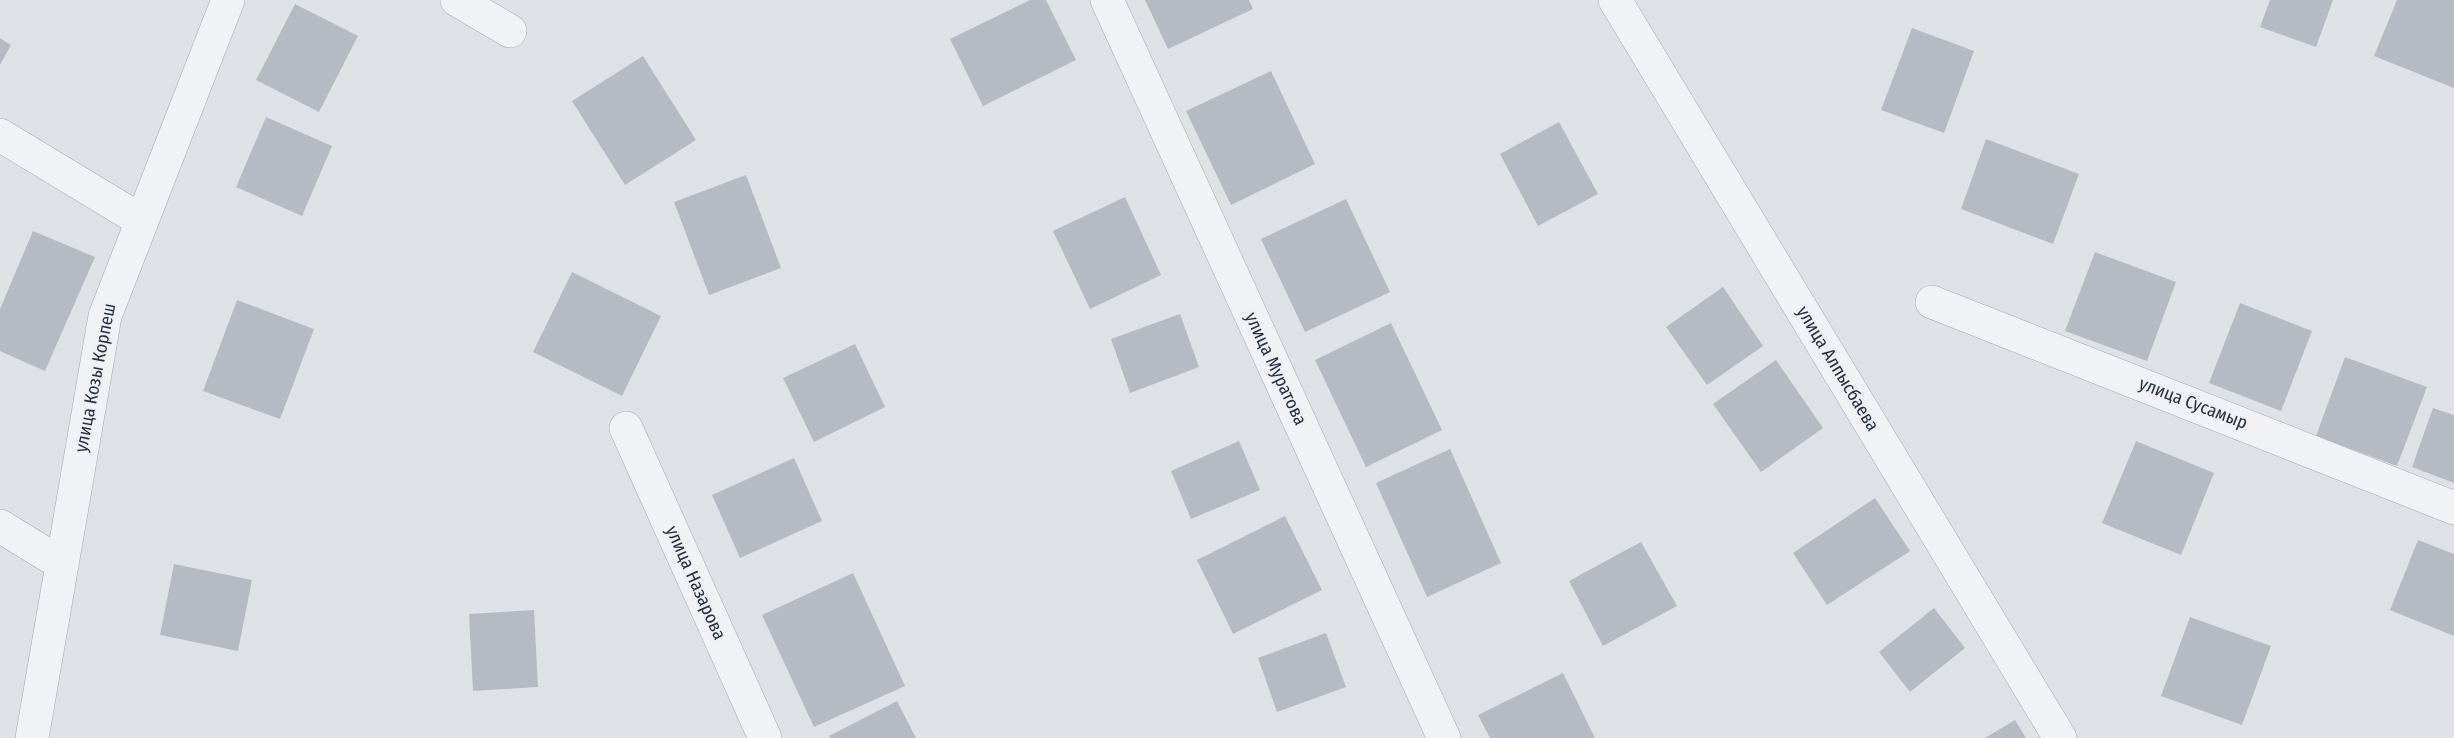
<!DOCTYPE html>
<meta charset="utf-8">
<style>
body{margin:0}
canvas{display:block;background:#dee2e7}
</style>
<canvas width="2454" height="738"></canvas>
<script>
const ctx = document.querySelector('canvas').getContext('2d');
ctx.lineJoin = 'round';
function paint(path, color) { ctx.fillStyle = color; ctx.fill(path, 'evenodd'); }
const poly = rows => new Path2D(rows.map(r => 'M' + r).join(''));
function trace(path, color, width, dash) { ctx.strokeStyle = color; ctx.lineWidth = width; ctx.lineCap = dash ? 'butt' : 'round'; ctx.setLineDash(dash || []); ctx.stroke(path); }
function drawText(font, color, halo, rows, align = 'center') {
  ctx.font = font + ' "Fira Sans Condensed",sans-serif'; ctx.lineWidth = 4.5; ctx.setLineDash([]); ctx.textBaseline = 'middle'; ctx.strokeStyle = halo; ctx.fillStyle = color; for (const [text, x, y, turn = 0] of rows) {
    ctx.save(); ctx.translate(x, y); ctx.rotate((+turn || 0) * Math.PI / 180); ctx.textAlign = isNaN(turn) ? turn : align; if (halo) ctx.strokeText(text, 0, 0); ctx.fillText(text, 0, 0); ctx.restore();
  }
}
paint(poly([
 [1030,0,1046,0,1076,60,983,106,950,39],
 [1145,0,1249,0,1253,9,1168,49],
 [2270,0,2333,0,2316,47,2260,27],
 [2397,0,2454,0,2454,88,2374,56],
 [295,4,358,36,319,112,256,80],
 [1912,28,1974,51,1944,133,1881,110],
 [0,38,11,45,0,65],
 [643,56,696,140,625,185,572,101],
 [1271,71,1315,164,1231,205,1186,111],
 [266,117,332,146,302,216,236,187],
 [1559,122,1598,194,1538,226,1500,154],
 [1986,139,2079,174,2053,244,1961,209],
 [746,175,781,268,709,295,674,202],
 [1125,197,1161,275,1090,309,1053,231],
 [1346,199,1390,292,1305,332,1261,239],
 [33,231,95,257,45,371,0,351,0,309],
 [2095,252,2176,282,2147,361,2065,331],
 [572,272,661,316,622,396,533,352],
 [1723,287,1763,346,1707,385,1666,327],
 [237,300,314,329,280,419,203,391],
 [2240,303,2312,331,2281,411,2209,383],
 [1180,314,1199,367,1130,393,1111,339],
 [1391,323,1442,430,1366,467,1315,360],
 [855,344,885,407,814,442,783,378],
 [2345,357,2427,387,2397,466,2316,436],
 [1776,360,1823,428,1761,472,1713,404],
 [2433,408,2454,415,2454,483,2412,467],
 [1239,441,1260,490,1191,519,1171,471],
 [2136,441,2214,473,2181,555,2102,523],
 [1450,449,1501,563,1427,597,1376,483],
 [794,458,822,521,740,558,712,495],
 [1875,498,1910,551,1827,605,1793,553],
 [1285,516,1322,590,1233,634,1197,560],
 [2418,540,2454,554,2454,636,2390,610],
 [1641,542,1677,606,1603,646,1569,581],
 [174,564,252,580,238,651,160,635],
 [853,573,905,686,814,727,762,615],
 [1934,608,1965,648,1910,692,1879,652],
 [534,610,538,687,473,691,469,614],
 [2190,617,2271,646,2242,725,2161,696],
 [1326,633,1346,687,1277,712,1258,658],
 [1563,673,1595,738,1490,738,1478,715],
 [897,701,916,738,830,738,829,736],
 [2015,720,2026,738,1985,738]
]), '#b6bbc3');
const minor = poly([
 [457,0,510,31],
 [1107,0,1444,738],
 [1615,0,2060,738],
 [0,135,142,221],
 [1932,302,2454,508],
 [626,428,765,738],
 [0,526,62,564],
 [32,738,105,316,228,0]
]);
trace(minor, '#a4a9b1', 34);
trace(minor, '#f1f2f6', 33);
drawText('18px', '#282f3d', '#eef0f5', [
 ["улица Муратова",1275,369,65],
 ["улица Алпысбаева",1837,369,59],
 ["улица Козы Корпеш",96,378,-79],
 ["улица Сусамыр",2193,404,21],
 ["улица Назарова",695,583,66]
]);
</script>
